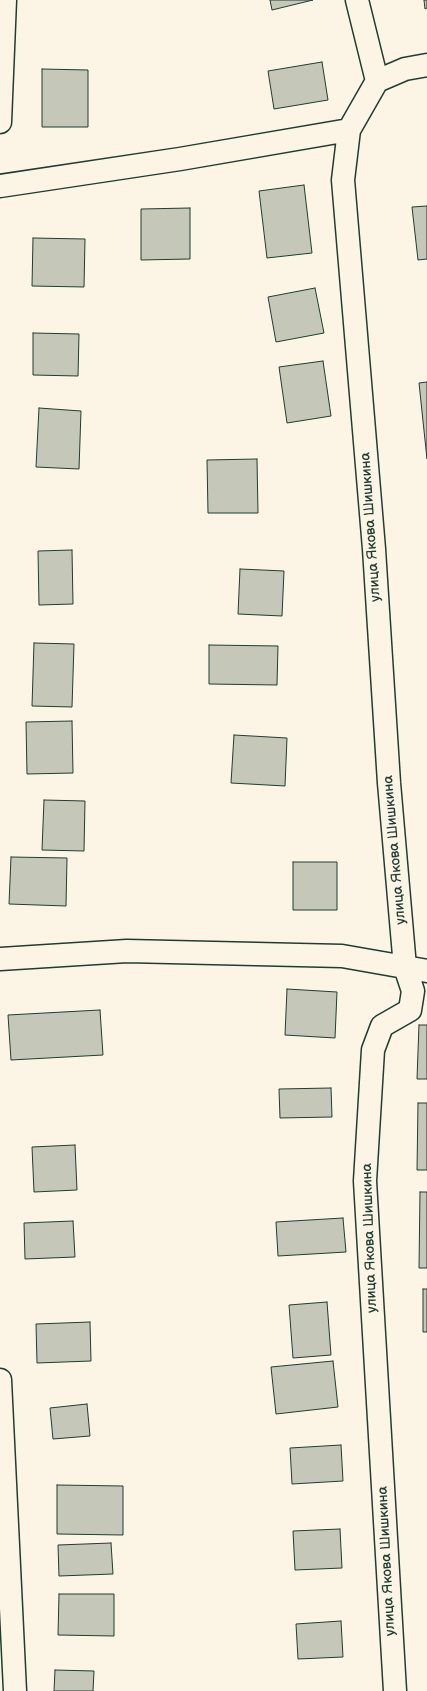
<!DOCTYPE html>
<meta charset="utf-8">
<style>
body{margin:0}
canvas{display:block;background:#fcf5e5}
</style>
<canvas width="427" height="1691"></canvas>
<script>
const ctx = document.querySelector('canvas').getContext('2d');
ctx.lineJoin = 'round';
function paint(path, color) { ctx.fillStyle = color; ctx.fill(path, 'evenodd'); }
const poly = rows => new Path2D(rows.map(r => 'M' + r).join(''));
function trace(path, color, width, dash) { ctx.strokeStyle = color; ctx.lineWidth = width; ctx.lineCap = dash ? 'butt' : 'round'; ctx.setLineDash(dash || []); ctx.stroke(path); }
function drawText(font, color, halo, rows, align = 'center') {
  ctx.font = font + ' "Balsamiq Sans",sans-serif'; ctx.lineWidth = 4; ctx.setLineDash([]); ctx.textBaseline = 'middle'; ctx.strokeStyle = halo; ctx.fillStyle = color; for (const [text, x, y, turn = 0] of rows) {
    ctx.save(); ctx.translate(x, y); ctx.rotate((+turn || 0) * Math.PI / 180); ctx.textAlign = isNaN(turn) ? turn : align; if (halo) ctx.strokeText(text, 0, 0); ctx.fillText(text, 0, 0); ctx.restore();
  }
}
const building = poly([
 [270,0,313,0,272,10,270,0],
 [424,0,427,0,427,8,425,9,424,0],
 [322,62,328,100,274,109,268,71,322,62],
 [42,69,88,70,88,127,42,127,42,69],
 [304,185,312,253,267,258,259,191,304,185],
 [427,206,427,259,418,260,412,207,427,206],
 [190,208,190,259,141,260,141,209,190,208],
 [33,238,85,239,84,287,32,286,33,238],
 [315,288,324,333,276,342,268,297,315,288],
 [33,333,79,334,78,376,33,375,33,333],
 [323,361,331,416,287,423,279,367,323,361],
 [427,382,427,459,419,383,427,382],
 [39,408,81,411,79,469,36,467,39,408],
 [257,459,258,513,208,513,207,460,257,459],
 [72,550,73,604,39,605,38,551,72,550],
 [240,569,284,571,282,616,238,614,240,569],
 [34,643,74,644,72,707,32,706,34,643],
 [209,645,278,646,277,685,209,684,209,645],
 [72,721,73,773,27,774,26,722,72,721],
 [234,735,287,738,285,786,231,783,234,735],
 [44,800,85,801,84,851,42,850,44,800],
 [11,857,67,858,66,906,9,904,11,857],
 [293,862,337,862,337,910,293,910,293,862],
 [287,989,337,992,335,1038,285,1035,287,989],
 [100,1010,103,1055,11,1060,8,1015,100,1010],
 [419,1025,427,1025,427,1079,417,1079,419,1025],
 [331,1088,332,1117,280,1118,279,1089,331,1088],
 [418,1103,427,1103,427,1170,417,1170,418,1103],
 [75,1145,77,1190,34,1192,32,1147,75,1145],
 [420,1192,427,1192,427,1268,419,1268,420,1192],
 [343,1218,346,1252,278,1256,276,1222,343,1218],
 [73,1221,75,1257,25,1259,24,1223,73,1221],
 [423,1289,427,1289,427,1332,423,1332,423,1289],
 [327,1302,331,1355,293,1358,289,1305,327,1302],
 [90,1322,91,1361,37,1363,36,1324,90,1322],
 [333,1361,338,1407,276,1414,271,1367,333,1361],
 [87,1404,90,1436,53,1439,50,1408,87,1404],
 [341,1445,343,1481,292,1484,290,1448,341,1445],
 [57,1485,123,1486,123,1535,57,1534,57,1485],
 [340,1529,342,1568,295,1570,293,1531,340,1529],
 [111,1543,113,1574,59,1576,58,1545,111,1543],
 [59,1594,114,1594,114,1636,58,1635,59,1594],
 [341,1621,343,1657,298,1659,296,1624,341,1621],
 [55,1670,94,1671,93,1691,54,1691,55,1670]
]);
paint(building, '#c5c7b9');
trace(building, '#1f3d34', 1);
const street = poly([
 [357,0,377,81,349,130,343,180,374,549,389,783,405,967,413,991,410,1010,382,1026,373,1050,365,1181,395,1691],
 [377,81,405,69,427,65],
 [0,122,5,0],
 [0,186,180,159,349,130],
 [0,959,127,951,342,956,427,971],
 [0,1380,15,1691]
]);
trace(street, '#1f3d34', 25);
trace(street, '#fcf5e5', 22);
drawText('14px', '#1f3d34', '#fcf5e5', [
 ["улица Якова Шишкина",371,527,-94],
 ["улица Якова Шишкина",395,850,-95],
 ["улица Якова Шишкина",370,1238,-92],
 ["улица Якова Шишкина",387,1561,-93]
]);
</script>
